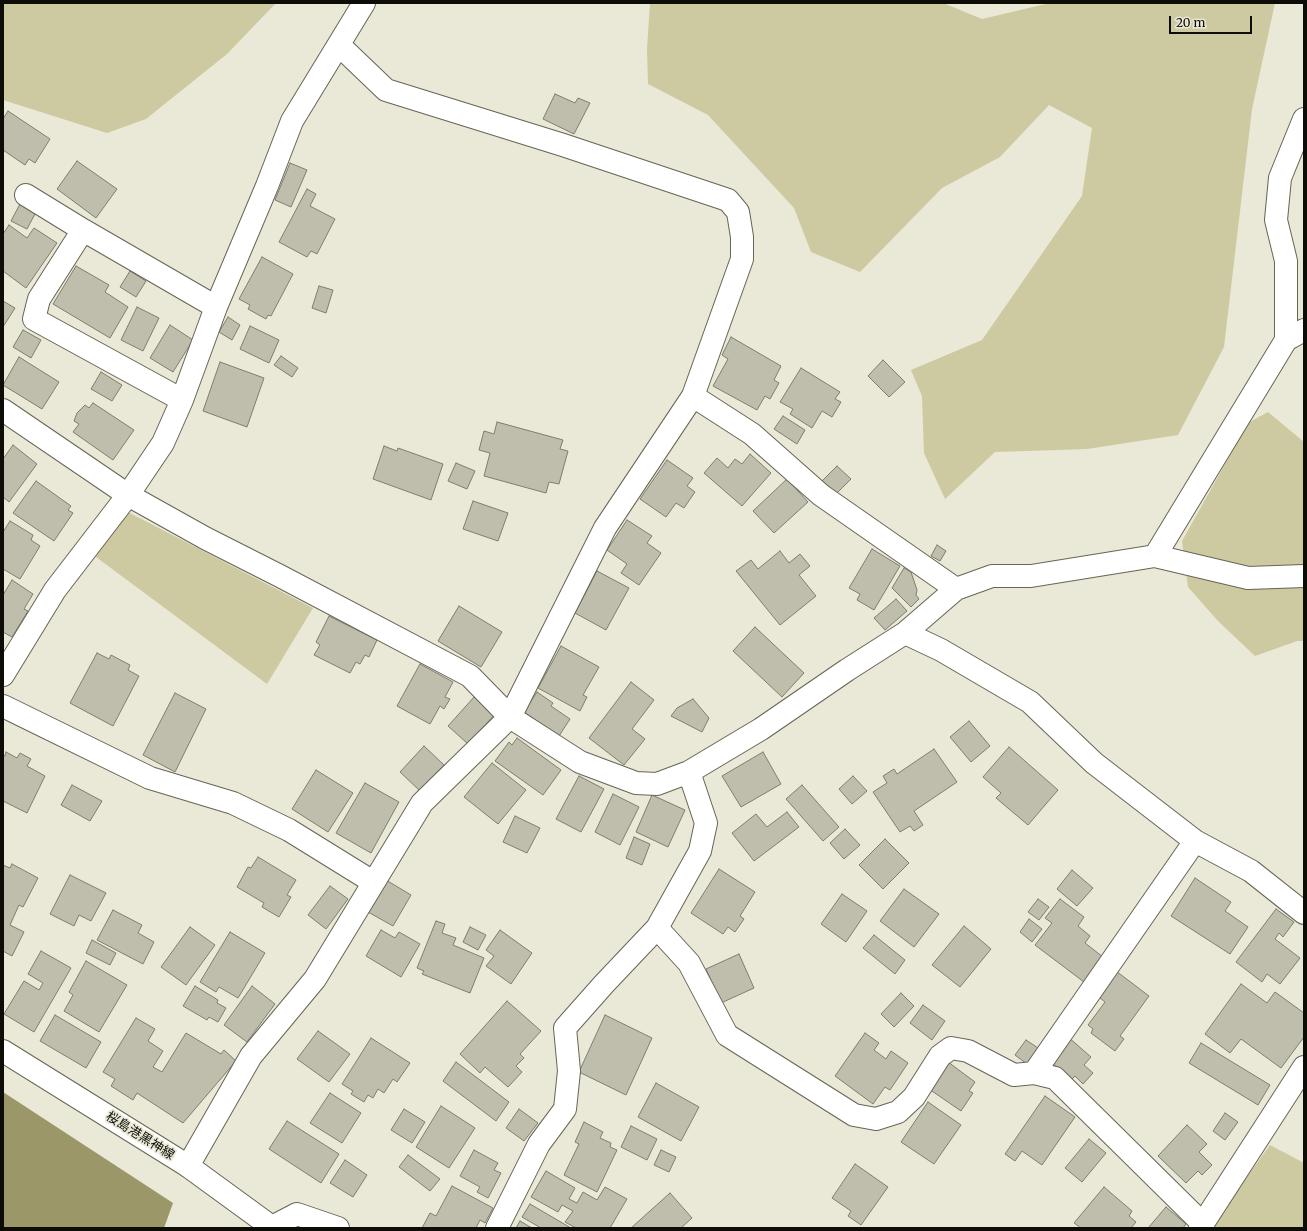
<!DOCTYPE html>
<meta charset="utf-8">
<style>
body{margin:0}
#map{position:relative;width:1307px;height:1231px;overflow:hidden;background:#eae8d6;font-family:Merriweather,serif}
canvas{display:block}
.frame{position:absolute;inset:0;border:4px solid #0d0c06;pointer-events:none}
.scale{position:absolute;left:1169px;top:16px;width:83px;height:18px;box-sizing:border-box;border:2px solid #0d0c06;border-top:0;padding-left:5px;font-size:12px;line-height:14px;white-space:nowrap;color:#0d0c06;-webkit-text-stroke:3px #eae8d6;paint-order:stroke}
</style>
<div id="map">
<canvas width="1307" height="1231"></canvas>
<div class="frame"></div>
<div class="scale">20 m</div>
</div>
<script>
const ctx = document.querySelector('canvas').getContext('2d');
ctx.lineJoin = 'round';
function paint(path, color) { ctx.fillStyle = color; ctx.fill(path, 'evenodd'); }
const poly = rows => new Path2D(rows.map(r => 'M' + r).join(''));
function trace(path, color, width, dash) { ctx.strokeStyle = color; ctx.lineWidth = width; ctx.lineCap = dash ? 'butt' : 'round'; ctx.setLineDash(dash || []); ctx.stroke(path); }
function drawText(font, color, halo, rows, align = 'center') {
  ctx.font = font + ' Merriweather,"Noto Sans JP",serif'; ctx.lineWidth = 3.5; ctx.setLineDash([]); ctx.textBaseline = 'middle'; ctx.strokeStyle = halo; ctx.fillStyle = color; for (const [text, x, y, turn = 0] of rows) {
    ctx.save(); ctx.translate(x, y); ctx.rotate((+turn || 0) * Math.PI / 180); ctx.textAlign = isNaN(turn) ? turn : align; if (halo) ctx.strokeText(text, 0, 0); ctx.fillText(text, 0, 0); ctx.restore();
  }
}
paint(poly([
 [3,3,276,3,227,54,146,119,107,133,3,100],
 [650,3,943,3,982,19,1050,3,1275,3,1252,109,1224,347,1178,435,1087,449,995,452,945,499,924,453,922,396,911,370,982,340,1082,196,1092,128,1049,105,1000,157,942,188,860,272,811,252,794,208,708,115,648,84,647,49],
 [1268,412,1304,442,1304,641,1297,641,1255,656,1218,621,1188,587,1182,541,1248,423],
 [124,510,313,608,267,684,92,554],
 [1270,1145,1304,1163,1304,1228,1210,1228]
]), '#cdc9a1');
paint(poly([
 [3,1092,173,1203,164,1228,3,1228]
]), '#9c9768');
const building = poly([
 [555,94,575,103,578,98,590,103,574,134,543,119,555,94],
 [8,111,50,139,35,163,29,159,25,165,3,150,3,119,8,111],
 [77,161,117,189,96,218,57,189,77,161],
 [290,163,307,170,291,207,275,200,290,163],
 [307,189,316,194,310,206,335,219,317,254,311,251,307,257,279,242,307,189],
 [20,204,36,212,27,229,11,221,20,204],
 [9,225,27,238,34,228,57,243,26,288,3,271,3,234,9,225],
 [262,257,293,274,271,316,268,315,266,319,248,309,250,305,239,299,262,257],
 [76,266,109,285,105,292,128,307,110,338,53,304,76,266],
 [130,271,146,281,136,297,120,287,130,271],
 [319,286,333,290,326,313,312,308,319,286],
 [3,301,15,308,3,327,3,301],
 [137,307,159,318,143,351,121,340,137,307],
 [228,317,240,325,232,340,219,332,228,317],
 [170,325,193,340,173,372,150,358,170,325],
 [250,326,279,340,269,363,240,349,250,326],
 [23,330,41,340,31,358,13,347,23,330],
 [731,337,781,366,774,380,779,383,770,399,765,396,757,410,713,386,728,359,722,355,731,337],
 [281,356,298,368,292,377,274,365,281,356],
 [19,357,59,382,42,409,3,385,19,357],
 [883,360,905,382,889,397,868,376,883,360],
 [220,362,264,378,247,427,203,411,220,362],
 [801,368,840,392,835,399,841,402,832,417,822,411,812,428,790,414,793,409,780,402,801,368],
 [101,372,122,385,112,401,91,389,101,372],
 [93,403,134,430,113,460,73,432,79,424,74,421,77,413,85,405,89,408,93,403],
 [783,416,805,430,797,444,774,429,783,416],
 [497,422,563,440,560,449,568,451,559,484,549,482,546,493,484,476,490,453,479,450,484,431,494,434,497,422],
 [13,445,37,464,9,502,3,497,3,459,13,445],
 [384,446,397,451,398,448,443,464,431,500,373,479,384,446],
 [750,454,771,473,742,506,704,473,717,458,728,468,735,459,742,464,750,454],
 [667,460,693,478,687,486,695,492,684,508,676,503,666,517,640,499,667,460],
 [456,463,475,471,467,489,448,481,456,463],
 [837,466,851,479,836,494,822,481,837,466],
 [787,479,808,502,774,533,753,511,787,479],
 [36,481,71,506,68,510,73,513,54,541,13,513,36,481],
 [473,501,508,513,498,541,463,529,473,501],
 [627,520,652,536,647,543,661,553,639,585,621,573,627,564,607,550,627,520],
 [10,521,33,535,31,540,40,546,20,579,3,569,3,532,10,521],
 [937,545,946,551,940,561,931,556,937,545],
 [872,549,900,566,874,610,857,600,860,594,849,588,872,549],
 [780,551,789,563,800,554,810,566,799,575,816,596,780,625,736,571,751,560,758,569,780,551],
 [904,568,911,572,917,590,916,595,919,599,911,607,892,588,904,568],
 [597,571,629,588,606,630,575,613,597,571],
 [12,580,33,594,24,609,28,611,12,637,3,632,3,595,12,580],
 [896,599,907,611,885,630,874,618,896,599],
 [459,606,502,632,481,667,438,641,459,606],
 [329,616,377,640,369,657,365,655,360,664,356,662,350,673,314,655,320,645,316,642,329,616],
 [755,627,804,673,782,697,733,651,755,627],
 [561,646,599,667,583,695,587,697,580,711,538,688,561,646],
 [97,653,109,659,111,655,130,665,128,670,139,676,113,726,70,703,97,653],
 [420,664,453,682,445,697,450,699,444,709,440,706,430,724,397,706,420,664],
 [631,682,654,700,632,729,645,739,624,765,589,738,631,682],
 [537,692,553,703,551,706,570,719,559,736,524,712,537,692],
 [175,693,206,709,175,772,143,755,175,693],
 [475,696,495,714,468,744,448,726,475,696],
 [693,699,709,718,702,732,671,716,677,708,693,699],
 [969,721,990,746,971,762,950,737,969,721],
 [517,738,561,770,543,795,495,761,509,742,512,745,517,738],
 [424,746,444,765,420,791,400,772,424,746],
 [1009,747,1058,790,1028,825,996,798,1001,793,983,777,1009,747],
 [934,749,957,782,914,811,923,825,914,831,910,826,900,832,873,792,887,783,883,776,894,769,897,774,934,749],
 [6,752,17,758,20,753,31,759,27,766,45,776,27,813,3,801,3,755,5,756,6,752],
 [763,752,781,784,741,807,722,776,763,752],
 [492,763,526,790,498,824,464,797,492,763],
 [316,770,353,793,328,832,292,809,316,770],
 [579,776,604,789,581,832,556,819,579,776],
 [853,776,867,791,852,804,839,789,853,776],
 [365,783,399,802,371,853,336,833,365,783],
 [72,785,102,801,90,821,61,805,72,785],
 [802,785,839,827,823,841,786,799,802,785],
 [613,794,639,807,620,845,595,832,613,794],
 [652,795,685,810,668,847,636,832,652,795],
 [787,812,799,827,754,861,732,833,756,814,767,827,787,812],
 [515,816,540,828,527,853,503,842,515,816],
 [845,829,860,845,844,859,830,843,845,829],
 [634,837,650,844,642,865,626,858,634,837],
 [885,839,909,863,883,889,859,865,885,839],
 [258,857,296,880,287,895,291,897,279,917,262,907,264,903,237,887,248,867,251,868,258,857],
 [12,864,38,878,23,907,19,905,10,925,24,932,12,956,3,951,3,865,10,868,12,864],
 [719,869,755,892,740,916,744,919,735,932,728,927,723,934,691,913,719,869],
 [1072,870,1093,888,1077,906,1057,889,1072,870],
 [70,875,106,893,91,921,79,915,74,926,50,914,70,875],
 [1195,878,1231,902,1225,911,1248,927,1230,954,1171,916,1195,878],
 [386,880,411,895,393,926,368,912,386,880],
 [330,886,348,899,326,929,308,915,330,886],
 [904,889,939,914,914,947,880,921,904,889],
 [842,894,867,911,846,942,821,924,842,894],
 [1038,899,1049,907,1039,920,1028,912,1038,899],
 [1060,899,1084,917,1078,926,1090,936,1085,943,1103,957,1084,982,1035,945,1052,923,1045,918,1060,899],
 [1276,909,1294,922,1283,937,1279,933,1275,939,1300,958,1280,984,1267,974,1262,982,1236,962,1276,909],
 [113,910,142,925,138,933,154,942,143,964,97,940,113,910],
 [1029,919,1042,929,1032,942,1020,932,1029,919],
 [436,921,445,924,442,933,456,938,453,945,484,958,470,993,422,974,424,971,417,968,436,921],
 [964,926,991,949,960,987,932,965,964,926],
 [190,927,215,945,186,985,161,967,190,927],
 [470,927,486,935,478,950,463,942,470,927],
 [381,930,395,938,399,932,420,944,401,977,366,956,381,930],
 [500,930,532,953,511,984,486,966,494,956,486,950,500,930],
 [230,932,265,953,238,998,219,987,216,992,200,982,230,932],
 [874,935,905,960,895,974,863,948,874,935],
 [92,940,116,953,110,965,86,953,92,940],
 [41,951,71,968,34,1032,4,1014,24,981,39,990,43,983,28,974,41,951],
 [739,954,754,988,721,1003,706,969,739,954],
 [86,961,127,985,99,1032,64,1011,73,995,69,992,86,961],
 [1112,968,1149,996,1120,1036,1124,1039,1115,1051,1091,1033,1093,1029,1088,1025,1105,1002,1094,993,1112,968],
 [1241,984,1267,1003,1275,992,1304,1013,1304,1037,1281,1068,1241,1039,1230,1053,1205,1034,1241,984],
 [195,986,218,1000,217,1003,226,1008,218,1022,209,1017,207,1020,183,1006,195,986],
 [252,986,275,1004,247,1042,224,1025,252,986],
 [901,993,914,1006,894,1027,881,1014,901,993],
 [507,1001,541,1031,520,1054,524,1058,516,1066,522,1072,508,1087,485,1067,480,1073,460,1054,507,1001],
 [923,1005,945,1021,932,1040,910,1023,923,1005],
 [55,1015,101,1042,86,1068,40,1041,55,1015],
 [605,1015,652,1038,626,1095,579,1072,605,1015],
 [136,1018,155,1029,148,1041,163,1051,153,1067,162,1072,186,1033,221,1054,224,1050,236,1061,183,1123,137,1093,133,1100,111,1086,115,1079,103,1072,136,1018],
 [318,1031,350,1054,329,1082,297,1059,318,1031],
 [865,1033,879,1043,874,1050,886,1059,891,1051,908,1063,890,1090,885,1087,873,1104,835,1076,865,1033],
 [1067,1036,1091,1057,1084,1065,1093,1073,1083,1084,1075,1076,1071,1080,1047,1058,1067,1036],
 [371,1038,410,1063,397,1082,393,1079,384,1093,378,1089,373,1098,368,1095,364,1102,351,1094,353,1091,342,1084,371,1038],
 [1026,1040,1038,1048,1027,1064,1015,1055,1026,1040],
 [1201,1043,1270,1085,1258,1105,1189,1063,1201,1043],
 [456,1062,509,1102,496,1121,443,1081,456,1062],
 [948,1062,975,1082,969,1091,973,1093,961,1111,929,1089,948,1062],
 [656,1083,699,1107,681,1141,638,1117,656,1083],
 [330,1093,361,1113,342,1143,310,1123,330,1093],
 [1045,1096,1075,1117,1042,1165,1022,1151,1015,1161,1005,1154,1045,1096],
 [928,1102,961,1125,934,1164,901,1142,928,1102],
 [441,1106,475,1128,449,1168,416,1147,441,1106],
 [404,1109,425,1122,412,1143,391,1130,404,1109],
 [519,1109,538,1123,524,1141,506,1128,519,1109],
 [1225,1113,1238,1122,1225,1140,1213,1131,1225,1113],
 [287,1121,339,1154,321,1183,269,1149,287,1121],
 [584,1122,603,1132,600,1138,611,1143,610,1147,617,1150,597,1192,564,1175,579,1144,575,1142,584,1122],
 [1187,1125,1207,1144,1199,1152,1212,1165,1202,1175,1198,1171,1186,1183,1158,1156,1187,1125],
 [631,1126,657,1139,647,1160,621,1147,631,1126],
 [1089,1139,1106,1153,1082,1182,1065,1168,1089,1139],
 [474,1150,498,1163,494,1170,501,1173,488,1198,477,1192,480,1187,460,1176,474,1150],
 [661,1150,676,1157,669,1172,654,1165,661,1150],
 [408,1155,440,1179,430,1191,399,1167,408,1155],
 [345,1160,367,1175,353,1197,330,1183,345,1160],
 [855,1164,888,1187,861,1225,848,1216,851,1211,832,1198,855,1164],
 [546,1171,575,1188,569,1199,577,1203,583,1192,597,1200,605,1187,627,1199,610,1228,576,1228,565,1222,573,1211,562,1205,558,1212,531,1197,546,1171],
 [452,1186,493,1208,485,1223,480,1220,476,1228,422,1228,430,1213,436,1216,452,1186],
 [1104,1187,1132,1211,1129,1216,1136,1222,1131,1228,1081,1228,1074,1223,1104,1187],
 [670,1193,692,1218,681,1228,631,1228,670,1193],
 [530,1204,571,1228,541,1228,522,1217,530,1204],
 [1166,1207,1186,1224,1183,1228,1148,1228,1166,1207],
 [520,1221,532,1228,516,1228,520,1221]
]);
paint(building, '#bfbdab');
trace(building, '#7f7d6d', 1);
const street = poly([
 [26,195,83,230,216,307],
 [83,230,39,299,34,319,182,400],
 [1286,340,1286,261,1276,220,1280,178,1304,119],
 [693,396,752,434,821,495,956,589],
 [3,410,128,495,205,538,280,576,470,676,510,717,580,762,636,783,657,784,689,772,761,729,847,670,905,633,956,589,992,576,1031,576,1155,556,1248,578,1304,576],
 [1155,556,1286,340,1304,330],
 [905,633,941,650,1030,702,1094,763,1195,841,1251,871,1304,913],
 [3,675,55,590,128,495,163,443,182,400,216,307,267,186,292,121,364,3],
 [3,706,150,778,233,803,289,830,373,882],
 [657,928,689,963,727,1035,854,1115,876,1119,898,1112,914,1097,940,1056,951,1048,968,1051,1014,1075,1034,1073,1055,1078,1203,1224],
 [1034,1073,1195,841],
 [188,1166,251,1056,315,979,422,803,510,717,605,528,693,396,742,259,742,237,738,212,728,200,563,145,386,90,339,45],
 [272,1227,297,1214,338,1228],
 [497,1228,539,1144,565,1109,569,1071,565,1028,604,984,657,928,700,851,706,823,689,772],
 [1200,1228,1304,1067]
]);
const primary = poly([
 [3,1051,188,1166,273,1228]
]);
trace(street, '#676555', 24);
trace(primary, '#676555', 24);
trace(street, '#fff', 22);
trace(primary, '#fff', 22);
drawText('13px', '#0d0c06', '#eae8d6', [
 ["桜島港黒神線",140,1136,32]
]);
</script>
